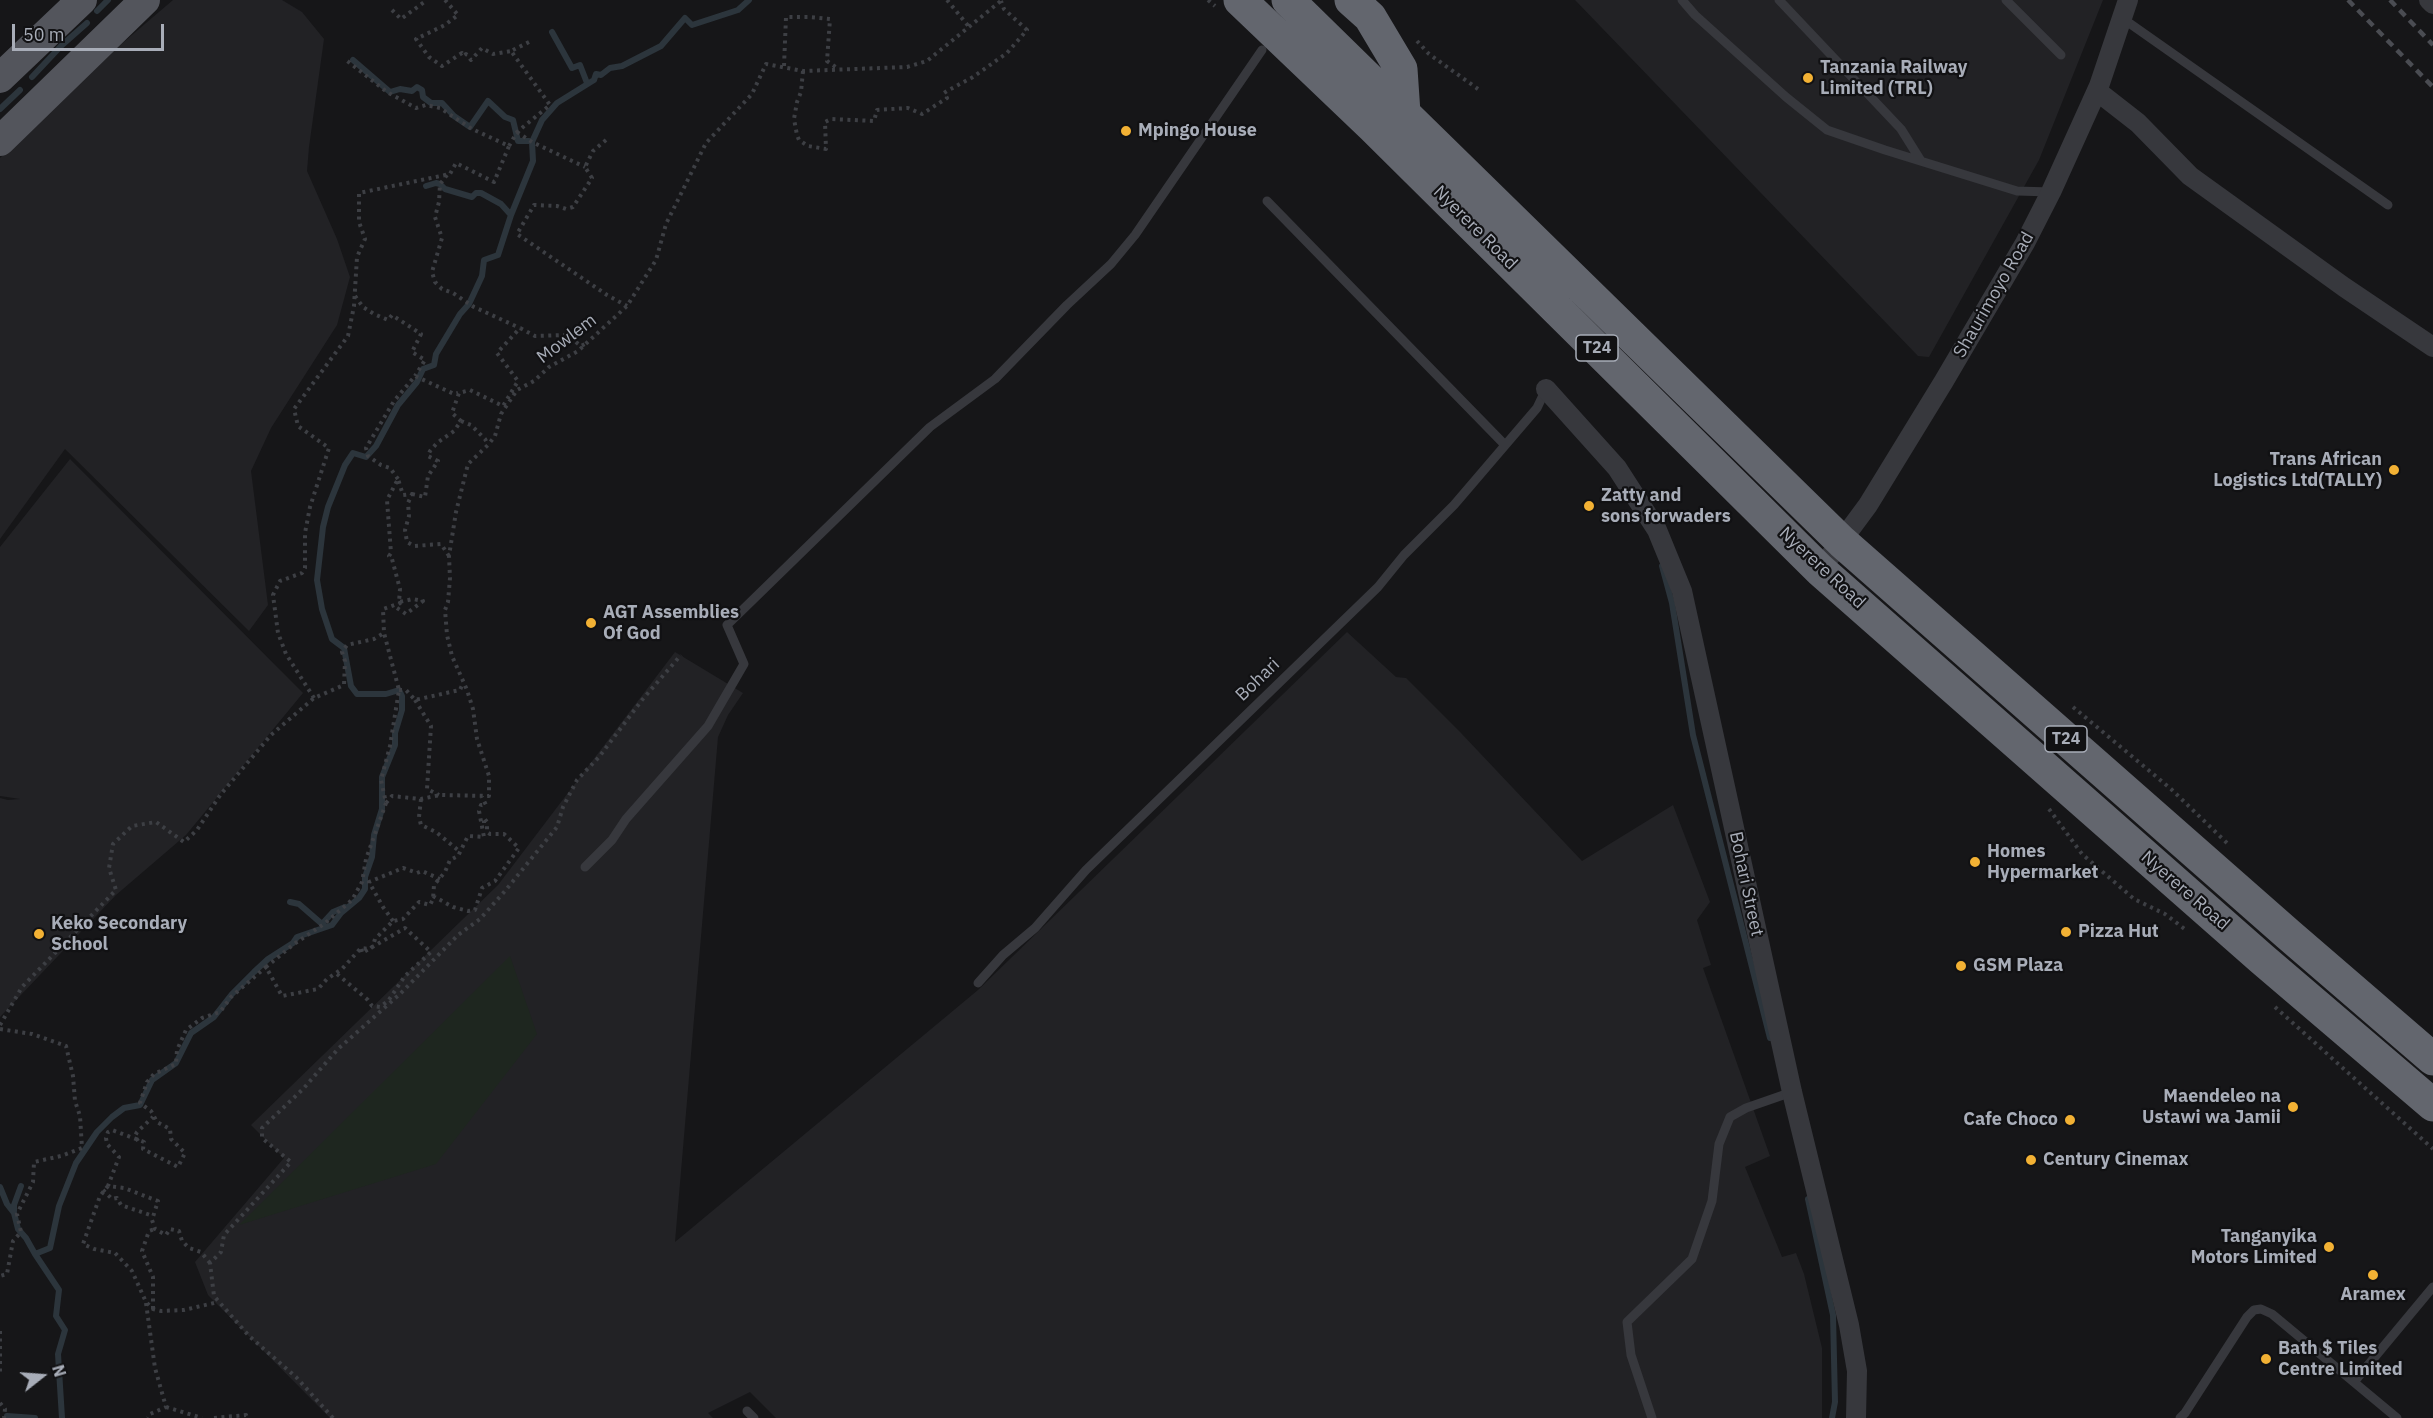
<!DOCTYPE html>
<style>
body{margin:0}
#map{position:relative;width:2433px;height:1418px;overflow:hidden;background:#161618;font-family:"IBM Plex Sans",sans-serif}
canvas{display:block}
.north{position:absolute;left:12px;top:1346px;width:60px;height:60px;-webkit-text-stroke:4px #111113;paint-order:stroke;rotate:73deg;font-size:16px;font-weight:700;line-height:24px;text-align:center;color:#a8adb8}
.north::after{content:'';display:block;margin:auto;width:21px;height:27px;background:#a8adb8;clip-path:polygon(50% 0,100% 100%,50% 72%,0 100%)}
.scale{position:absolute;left:12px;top:24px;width:152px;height:27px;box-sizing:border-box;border:3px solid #a8adb8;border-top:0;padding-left:8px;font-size:18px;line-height:21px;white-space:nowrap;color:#a8adb8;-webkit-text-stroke:4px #111113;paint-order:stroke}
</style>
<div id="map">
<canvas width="2433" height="1418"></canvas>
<div class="north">N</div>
<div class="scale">50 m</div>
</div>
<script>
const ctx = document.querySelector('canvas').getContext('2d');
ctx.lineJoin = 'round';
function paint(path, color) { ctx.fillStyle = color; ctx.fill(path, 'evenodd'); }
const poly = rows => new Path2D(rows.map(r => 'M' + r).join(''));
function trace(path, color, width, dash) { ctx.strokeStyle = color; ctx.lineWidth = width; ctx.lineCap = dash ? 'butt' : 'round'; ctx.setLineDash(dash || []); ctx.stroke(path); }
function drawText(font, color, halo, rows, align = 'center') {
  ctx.font = font + ' "IBM Plex Sans",sans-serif'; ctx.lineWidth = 4.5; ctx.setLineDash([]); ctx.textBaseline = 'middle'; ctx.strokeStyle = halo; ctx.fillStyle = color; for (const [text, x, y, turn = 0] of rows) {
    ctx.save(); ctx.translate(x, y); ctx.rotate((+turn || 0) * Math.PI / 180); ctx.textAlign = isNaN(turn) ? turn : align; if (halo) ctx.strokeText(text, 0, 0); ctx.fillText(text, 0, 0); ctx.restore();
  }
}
paint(poly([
 [173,0,282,0,302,12,324,39,309,147,307,171,337,239,350,277,337,325,271,428,251,471,268,605,249,631,65,449,0,539,0,158,85,75],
 [1575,0,2103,0,2039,160,1929,357,1918,356],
 [70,459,303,693,186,835,116,895,0,1017,0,798,8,800,20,799,0,796,0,547],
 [1347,632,1396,677,1406,678,1461,733,1582,861,1673,805,1710,902,1697,920,1711,965,1703,968,1770,1156,1745,1167,1782,1257,1796,1253,1804,1274,1822,1348,1822,1418,776,1418,750,1392,708,1413,713,1418,330,1418,208,1295,195,1262,284,1158,251,1125,498,885,675,652,743,693,728,715,718,737,675,1242,978,990]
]), '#222225');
paint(poly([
 [510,956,537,1034,436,1164,239,1225]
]), '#1e261f');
trace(poly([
 [97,11,108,0],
 [552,32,572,68,580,65,587,83],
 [353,60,390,92,400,89,412,91,417,87,422,90,423,97,431,103,442,103,454,116,470,127,488,101,505,117,513,120,518,141,529,141],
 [32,77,61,46,87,23],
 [0,109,20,90],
 [426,186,436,183,440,184,445,189,472,197,476,193,481,193,501,204,511,215],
 [1662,566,1672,603,1693,735,1770,1038],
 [290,902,299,904,322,924,333,912,345,907],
 [0,1187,7,1204,14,1213,18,1229,26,1238,35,1254],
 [1808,1199,1833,1315,1835,1402,1832,1418],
 [14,1211,14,1205,21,1186],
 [7,1416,35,1418],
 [62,1418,58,1354,65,1330,56,1316,59,1290,35,1254,50,1248,59,1206,76,1163,97,1132,112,1117,124,1108,140,1105,152,1080,176,1063,191,1033,214,1017,232,994,254,972,268,959,293,943,297,937,332,925,341,913,359,898,365,889,365,877,372,857,374,835,382,809,382,777,395,745,395,733,402,710,402,696,399,690,386,694,357,694,351,686,344,648,332,639,322,609,317,580,323,527,328,507,345,465,353,453,366,457,376,446,398,405,417,382,423,369,434,365,436,354,460,314,469,304,482,276,484,260,498,255,511,215,533,161,532,142,542,120,557,103,594,80,596,74,601,75,610,68,622,66,661,46,685,18,692,25,738,10,749,0]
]), '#2c353c', 6);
trace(poly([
 [445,0,458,15,445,25,416,39,429,57,442,66,462,53,464,56,466,54,471,60,482,48,493,54,511,51],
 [947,0,970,28],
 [1208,0,1215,6],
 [392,10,401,19,427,0],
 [1417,41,1429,54,1478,89],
 [784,66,786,17,809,17,830,19,827,61,837,68],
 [803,71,801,92,797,102,794,119,797,135,799,140,808,146,826,149,825,122,831,119,874,121,877,110,908,108,922,114,947,98,944,93,947,91,973,77,1007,53,1027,30,1004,9,1001,1],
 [517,132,532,142,585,167],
 [606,140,593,151,585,167,592,178,573,207,566,209,557,206,534,205,517,234,607,295,627,306],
 [509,146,517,132,550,105,511,51,531,41],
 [447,175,440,184,439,202,435,217,442,238,432,272,435,282,442,289,453,293,474,307,520,328],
 [355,296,363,307,374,314,388,320,392,315,421,334,412,352,425,360,415,376],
 [461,421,471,425,485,439,488,445],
 [398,479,390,468,381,465,368,456,366,448,394,401,415,376,454,394,458,393],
 [412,494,425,497,428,476,438,461,428,456,430,451,437,443,454,431,461,421,452,413,459,393,470,390,503,406,518,381,497,353,520,328,535,336,567,335,581,346,585,344],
 [449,556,441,544,414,546,407,542,405,530,409,516,408,503,412,494,403,495,398,479,387,500,391,553,389,556,392,559,400,589,399,602,413,599,423,601,406,614,397,608,400,603,383,609,384,633,399,690,390,746,381,780,386,803,366,859,362,882,352,900,324,924,294,944,266,967,282,996,318,989,327,979,342,969,361,948,370,949,373,946,375,939,393,921,403,919,419,902,430,905,433,899,434,885,445,872,450,860,458,856,468,836,484,837,479,811,481,805,486,805,482,797],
 [399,690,406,690,415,700,455,691,460,690,463,683],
 [314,698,286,654,278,633,273,595,280,581,302,573,305,568,305,533,310,507,329,448,298,426,294,409,348,336,354,306,357,257,365,239,359,222,359,193,450,174,456,163,494,182,509,146,472,129,440,108,426,105,416,108,387,92,346,60],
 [415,700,431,726,427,789,439,795],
 [2073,707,2171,789,2227,843],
 [421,799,419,817,421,825,436,832,459,851],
 [386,803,392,796,421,799,440,795,489,796,489,776,477,739,473,709,467,690,452,656,447,635,445,610,448,602,450,578,449,556,456,512,468,464,488,445,495,436,501,414,517,390,534,381,549,367,578,351,627,306,656,260,666,224,706,143,752,94,766,64,803,71,907,67,927,61,1002,0],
 [2049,809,2082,854,2134,899,2165,914,2186,930],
 [433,896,453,907,468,911,475,910,482,888,495,881,519,848,504,834,490,834,487,832,487,822,484,818,484,823],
 [393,921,383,907,369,882,403,868,417,873,422,871,440,879],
 [337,974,368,1000,372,1006,380,1007,388,1001,405,976,431,952,405,928,362,953,361,949],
 [2275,1007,2433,1149],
 [0,1025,22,987,116,890,109,868,113,844,132,826,156,822,184,842,197,830,221,794,271,735,314,698,344,685,345,661,342,652,347,645,374,639,384,633],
 [0,1029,32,1034,66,1046,73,1076,75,1101,80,1116,82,1148,61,1156,34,1162,33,1182,17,1214,21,1232,13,1241,7,1274,0,1276],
 [138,1141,135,1136,137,1132,153,1117],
 [108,1186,100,1196,83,1244,94,1249,115,1253,132,1271,146,1302,153,1309,161,1311,184,1310,218,1302],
 [103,1190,112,1199,117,1198,121,1205,153,1216],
 [210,1263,201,1252,189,1248,182,1241,179,1231,170,1229,166,1235,155,1229,152,1220,158,1201,124,1188,108,1186,119,1157,107,1144,106,1138,108,1132,112,1130,144,1142,143,1149,145,1150,178,1167,185,1153,171,1139,170,1129,157,1122,151,1111,140,1103,147,1082,154,1074,176,1064,177,1050,186,1030,202,1018,220,1012,231,997,266,967],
 [146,1303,155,1368,166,1407,150,1414,148,1418],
 [153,1309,153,1277,142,1251,149,1231,155,1229],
 [0,1331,0,1375],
 [0,1403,5,1409,4,1418],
 [166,1407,202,1418],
 [214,1418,246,1415,247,1418],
 [333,1418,296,1377,249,1336,214,1296,210,1263,221,1252,224,1235,291,1162,262,1138,262,1128,303,1089,338,1049,400,994,458,935,480,919,505,891,557,827,563,807,577,780,599,757,642,700,681,655]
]), '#3d3f44', 4, [3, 4.5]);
trace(poly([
 [1682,0,1695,15,1786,97,1827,130,1885,150,2017,191,2051,192],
 [1779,0,1901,129,1921,161],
 [2006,0,2061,55],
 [2122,18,2388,205],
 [1267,201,1505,445],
 [585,867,612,840,626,819,708,726,744,664,727,625,930,427,995,379,1067,305,1111,264,1135,235,1262,50],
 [978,983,1003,955,1035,928,1086,870,1378,587,1404,555,1454,505,1537,408,1546,389],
 [2354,1382,2433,1287],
 [747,1411,754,1418],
 [1652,1418,1631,1355,1627,1322,1692,1259,1712,1201,1719,1144,1730,1117,1746,1108,1792,1092],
 [2180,1418,2185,1413,2247,1317,2254,1310,2261,1309,2272,1314,2397,1418]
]), '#37383d', 9);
trace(poly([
 [2429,0,2433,4],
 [2097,91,2138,123,2190,176,2344,287,2433,347],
 [1546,389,1617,468,1657,530,1682,591,1792,1092,1849,1325,1857,1371,1856,1418],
 [1820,570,1868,505,1944,381,2025,243,2051,192,2099,86,2128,0]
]), '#37383d', 20);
trace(poly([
 [0,78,82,0],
 [0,141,145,0]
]), '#53555c', 30);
trace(poly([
 [1240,0,1373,127,1820,570,2262,959,2433,1105],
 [1288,0,1842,542,2289,935,2433,1059],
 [1351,0,1370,17,1401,69,1404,113]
]), '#63666e', 33);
trace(poly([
 [2348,0,2433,87],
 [2390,0,2433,45]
]), '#4a4c52', 4.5, [8, 6]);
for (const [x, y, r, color] of [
 [1808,78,6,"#f2b134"],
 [1126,131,6,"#f2b134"],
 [2394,470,6,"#f2b134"],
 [1589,506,6,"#f2b134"],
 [591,623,6,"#f2b134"],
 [1975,862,6,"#f2b134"],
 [2066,932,6,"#f2b134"],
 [39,934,6,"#f2b134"],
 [1961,966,6,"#f2b134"],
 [2293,1107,6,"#f2b134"],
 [2070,1120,6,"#f2b134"],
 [2031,1160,6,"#f2b134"],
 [2329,1247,6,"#f2b134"],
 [2373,1275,6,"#f2b134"],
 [2266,1359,6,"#f2b134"]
]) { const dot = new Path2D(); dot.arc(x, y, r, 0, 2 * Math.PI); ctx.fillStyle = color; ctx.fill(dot); trace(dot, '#111113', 2); }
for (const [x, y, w] of [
 [1597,348,42],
 [2066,739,42]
]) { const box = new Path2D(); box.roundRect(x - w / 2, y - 13, w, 26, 4.5); ctx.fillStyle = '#111113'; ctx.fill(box); trace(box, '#a8adb8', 1.5); }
drawText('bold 16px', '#a8adb8', null, [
 ["T24",1597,348],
 ["T24",2066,739]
]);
drawText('bold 18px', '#a8adb8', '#111113', [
 ["Tanzania Railway",1820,68],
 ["Limited (TRL)",1820,89],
 ["Mpingo House",1138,131],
 ["Trans African",2382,460,"right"],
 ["Logistics Ltd(TALLY)",2382,481,"right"],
 ["Zatty and",1601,496],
 ["sons forwaders",1601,517],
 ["AGT Assemblies",603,613],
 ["Of God",603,634],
 ["Homes",1987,852],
 ["Hypermarket",1987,873],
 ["Keko Secondary",51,924],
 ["School",51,945],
 ["Pizza Hut",2078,932],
 ["GSM Plaza",1973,966],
 ["Maendeleo na",2281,1097,"right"],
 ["Ustawi wa Jamii",2281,1118,"right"],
 ["Cafe Choco",2058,1120,"right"],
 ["Century Cinemax",2043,1160],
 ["Tanganyika",2317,1237,"right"],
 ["Motors Limited",2317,1258,"right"],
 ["Aramex",2373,1295,"center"],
 ["Bath $ Tiles",2278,1349],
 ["Centre Limited",2278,1370]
], 'left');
drawText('18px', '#a8adb8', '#111113', [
 ["Nyerere Road",1475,228,45],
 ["Shaurimoyo Road",1994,295,-60],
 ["Mowlem",567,339,-37],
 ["Nyerere Road",1822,568,43],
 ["Bohari",1258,680,-44],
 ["Bohari Street",1746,884,78],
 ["Nyerere Road",2185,891,41]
]);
</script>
